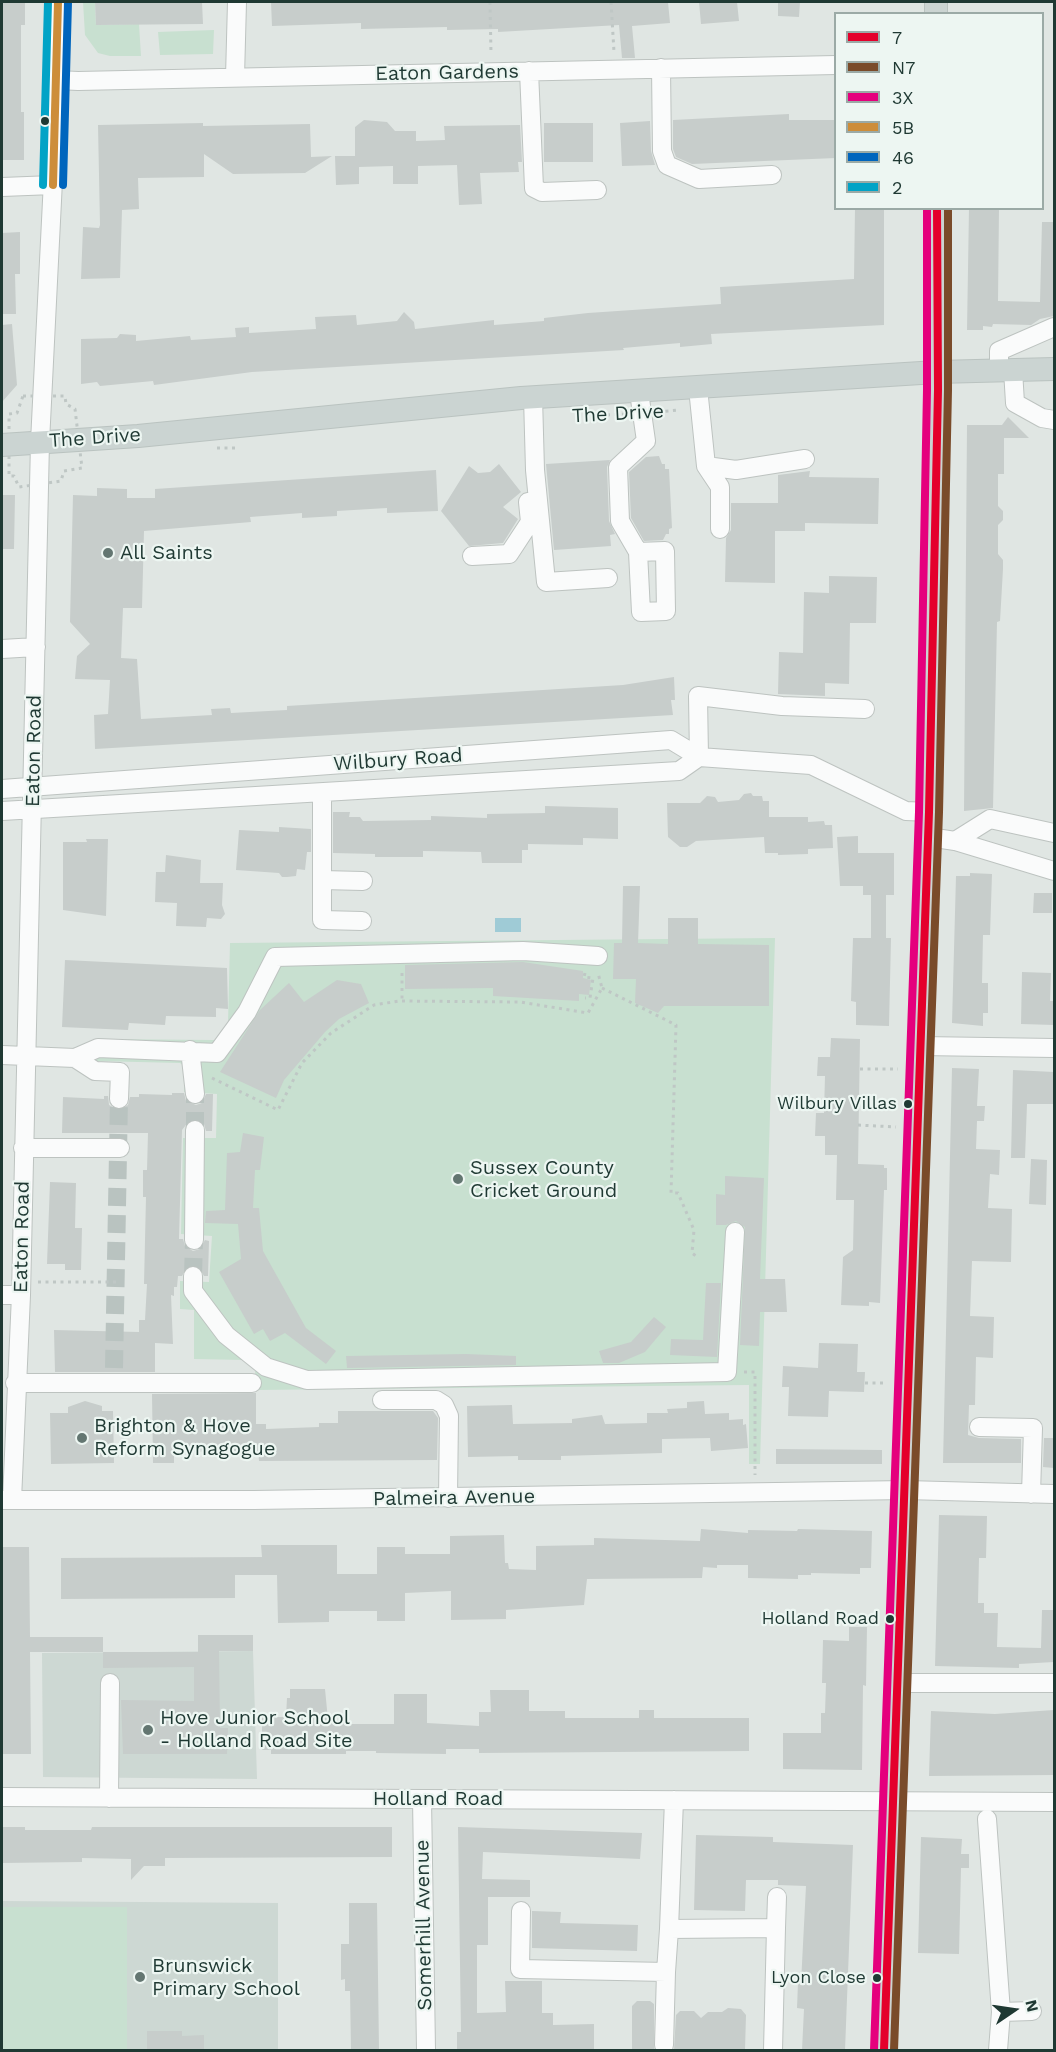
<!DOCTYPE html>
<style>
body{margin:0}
#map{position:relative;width:1056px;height:2052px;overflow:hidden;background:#e0e6e3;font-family:"Work Sans",sans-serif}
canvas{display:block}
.frame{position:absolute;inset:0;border:3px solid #1f3933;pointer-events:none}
.legend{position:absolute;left:834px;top:12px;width:210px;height:198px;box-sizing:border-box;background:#edf6f2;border:2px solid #9baaa6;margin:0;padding:8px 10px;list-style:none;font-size:18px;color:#1f3933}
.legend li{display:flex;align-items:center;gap:12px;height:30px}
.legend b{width:30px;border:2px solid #9baaa6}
.north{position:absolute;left:984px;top:1980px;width:60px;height:60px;-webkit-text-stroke:4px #edf6f2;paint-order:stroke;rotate:77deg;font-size:16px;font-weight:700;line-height:24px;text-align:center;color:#1f3933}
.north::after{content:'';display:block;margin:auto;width:21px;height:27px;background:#1f3933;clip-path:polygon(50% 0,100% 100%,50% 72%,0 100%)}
</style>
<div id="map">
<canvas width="1056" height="2052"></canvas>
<div class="frame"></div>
<ul class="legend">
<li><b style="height:8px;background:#e4002b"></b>7</li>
<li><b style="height:8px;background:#7a4b2a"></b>N7</li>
<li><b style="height:8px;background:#e5007d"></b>3X</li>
<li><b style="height:8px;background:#cd8d3a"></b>5B</li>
<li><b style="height:8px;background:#0065bd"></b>46</li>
<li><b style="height:8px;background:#02a3c6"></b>2</li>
</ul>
<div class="north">N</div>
</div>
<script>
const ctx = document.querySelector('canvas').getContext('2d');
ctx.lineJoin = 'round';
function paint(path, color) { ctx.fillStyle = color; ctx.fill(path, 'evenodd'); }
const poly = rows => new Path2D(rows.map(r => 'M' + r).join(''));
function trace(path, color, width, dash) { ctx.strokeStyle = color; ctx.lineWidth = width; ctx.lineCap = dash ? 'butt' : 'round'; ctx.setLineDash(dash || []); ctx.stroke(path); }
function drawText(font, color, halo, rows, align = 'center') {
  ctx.font = font + ' "Work Sans",sans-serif'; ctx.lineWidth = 4.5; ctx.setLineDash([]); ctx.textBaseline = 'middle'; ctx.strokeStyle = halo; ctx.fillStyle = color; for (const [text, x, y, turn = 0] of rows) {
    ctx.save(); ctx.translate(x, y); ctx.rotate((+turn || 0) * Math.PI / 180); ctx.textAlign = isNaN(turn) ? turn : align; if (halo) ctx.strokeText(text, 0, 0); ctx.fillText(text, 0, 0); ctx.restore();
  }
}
paint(poly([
 [253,1651,257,1779,43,1777,42,1653],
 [2,1901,278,1903,278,2050,2,2050]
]), '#cdd8d3');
paint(poly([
 [83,2,95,2,96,25,139,24,141,56,110,56,98,53,85,35],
 [214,30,213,54,160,55,158,32],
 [775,938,760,1464,749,1464,749,1385,256,1390,255,1368,243,1360,194,1359,194,1310,180,1309,180,1281,209,1282,212,1236,181,1234,183,1138,216,1138,217,1094,184,1092,185,1067,180,1063,96,1061,95,1039,215,1040,228,1023,230,943],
 [2,1907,127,1907,127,2050,2,2050]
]), '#c8e0d0');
paint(poly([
 [495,918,521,918,521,932,495,932]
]), '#9fcbd6');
paint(poly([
 [2,2,25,3,25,25,21,25,21,112,24,112,24,160,2,160],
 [95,2,202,2,203,24,96,25],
 [271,2,668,2,670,23,632,26,635,58,622,58,619,25,498,32,498,29,447,30,447,27,361,29,361,23,272,26],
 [699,2,737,2,739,21,701,24],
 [778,2,800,2,799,17,778,16],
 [789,114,789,120,836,120,836,158,692,164,676,157,673,149,673,120],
 [364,120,387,122,395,131,416,131,416,141,445,140,444,126,520,125,522,162,518,162,519,172,480,173,482,204,459,205,457,165,418,166,418,184,393,184,393,166,359,167,359,184,336,185,335,156,355,156,355,127],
 [650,121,651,151,655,165,622,166,620,123],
 [203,123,203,126,310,124,311,157,332,156,305,173,233,174,204,154,204,177,138,178,139,209,122,210,120,278,81,279,83,227,99,228,100,225,98,125],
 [544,123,593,123,593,162,544,162],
 [855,208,884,208,884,325,711,334,712,344,680,347,680,343,623,348,624,350,252,372,154,385,153,381,100,386,97,382,81,384,81,339,117,338,120,334,136,335,136,341,190,336,191,340,236,337,235,328,249,327,249,333,316,329,315,317,356,315,357,325,397,321,404,312,414,322,415,329,494,320,494,325,544,321,544,318,588,313,721,304,720,287,854,279],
 [969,208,999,208,998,301,1040,302,1042,222,1054,222,1054,316,1040,319,1031,325,993,324,992,327,983,326,983,330,967,330],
 [20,232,20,274,15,274,16,314,2,314,2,233],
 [12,324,17,385,2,402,2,325],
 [1008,417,1029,438,1004,438,1004,474,998,474,998,506,1003,511,1003,520,998,525,998,554,1003,560,1003,569,1000,621,997,622,993,808,964,811,967,425,1002,425],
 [659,456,662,464,665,464,665,469,669,469,672,528,669,529,669,534,666,534,663,540,644,541,631,518,629,472,646,457],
 [610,460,607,467,609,521,615,534,610,535,611,546,554,550,546,464],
 [499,464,521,492,503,507,518,519,503,543,469,546,441,511,469,466,478,473,490,472],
 [436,470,438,511,387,513,387,508,337,511,337,516,302,518,302,513,250,517,251,522,144,531,142,608,123,608,121,658,137,659,141,719,212,715,211,709,230,708,231,713,287,710,287,706,623,685,674,677,675,700,671,700,673,715,95,749,94,715,108,714,110,680,75,679,77,656,90,644,70,622,73,495,97,496,97,488,127,489,127,498,155,498,155,489],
 [810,471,809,477,879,478,878,524,805,523,805,531,775,531,775,583,725,582,726,538,731,530,731,503,778,503,778,475],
 [2,495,15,495,14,549,2,549],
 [829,576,877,577,876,623,850,623,849,684,825,683,825,696,778,694,779,652,803,653,804,592,829,593],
 [751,793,753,796,762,796,763,801,769,801,769,817,808,817,808,822,824,821,825,825,832,825,833,848,808,849,808,854,778,855,778,853,765,853,764,837,696,841,687,847,680,847,668,837,667,803,700,803,707,796,715,797,718,802,739,800,744,794],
 [545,806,618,808,618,839,583,838,583,845,528,844,528,850,522,850,522,863,482,863,481,852,423,851,423,857,375,857,375,854,333,853,333,812,350,812,349,817,360,817,363,821,431,820,431,816,487,818,487,814,545,813],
 [279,827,311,829,311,852,307,852,305,870,297,869,296,876,287,877,282,877,279,873,236,870,239,830,279,832],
 [858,836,858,853,894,853,894,895,886,895,886,938,891,938,889,1026,856,1025,856,1002,851,1001,853,938,871,938,871,895,863,895,863,886,840,886,837,837],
 [86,839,108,839,106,916,63,910,63,842,87,842],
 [166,855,201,860,200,883,223,883,222,905,225,914,221,919,207,918,206,927,176,926,177,903,155,902,156,872,165,872],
 [970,873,992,874,990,935,983,935,982,983,988,983,988,1013,983,1013,983,1026,952,1023,956,876,970,876],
 [623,886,640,886,638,943,668,944,668,918,698,918,698,944,769,945,769,1006,664,1006,658,1013,635,1003,636,979,613,979,614,943,622,943],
 [1034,893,1052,893,1052,913,1033,913],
 [65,960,227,968,228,1009,216,1008,216,1017,166,1016,165,1025,129,1023,128,1030,62,1027],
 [523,962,583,971,583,978,591,980,589,995,579,994,579,1001,493,996,493,988,405,989,405,965],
 [1022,972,1051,973,1050,1001,1054,1001,1054,1025,1021,1024],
 [337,980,361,984,369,1003,339,1019,325,1032,284,1080,276,1098,220,1072,260,1010,289,983,304,1002],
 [831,1038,860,1039,858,1164,884,1165,884,1168,887,1168,887,1190,884,1190,880,1303,869,1302,869,1306,841,1305,843,1257,853,1250,854,1200,836,1200,837,1155,825,1155,825,1136,815,1136,816,1113,824,1113,825,1076,817,1076,818,1057,830,1057],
 [952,1068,979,1069,977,1106,985,1106,984,1121,977,1121,976,1149,1000,1150,999,1175,990,1174,988,1208,1012,1209,1011,1262,972,1261,970,1316,994,1317,993,1358,976,1357,975,1405,969,1405,968,1435,979,1438,1021,1439,1021,1463,943,1463],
 [1013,1070,1054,1072,1054,1104,1027,1104,1025,1158,1011,1158],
 [172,1093,184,1093,186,1101,196,1105,202,1103,206,1094,213,1094,212,1131,206,1131,204,1124,196,1119,189,1121,182,1130,179,1239,183,1239,185,1246,193,1251,200,1249,205,1240,209,1241,208,1276,204,1276,199,1267,194,1265,187,1267,182,1276,178,1276,177,1287,174,1287,174,1296,171,1295,173,1344,155,1343,155,1372,55,1372,54,1330,139,1332,139,1320,145,1320,147,1284,144,1284,146,1197,143,1197,143,1170,147,1170,148,1133,62,1133,63,1097,104,1099,104,1096,108,1096,109,1105,119,1110,128,1105,130,1097,139,1097,139,1094,172,1095],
 [243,1133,264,1137,260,1170,255,1170,253,1208,259,1208,263,1251,306,1328,336,1351,326,1364,285,1333,270,1341,263,1329,254,1334,219,1272,241,1259,238,1224,205,1223,206,1211,225,1210,227,1153,240,1152],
 [1031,1159,1047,1160,1046,1205,1029,1204],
 [725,1176,764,1178,760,1279,785,1279,787,1312,760,1312,759,1346,740,1345,745,1227,736,1221,726,1225,716,1225,716,1194,725,1195],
 [50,1182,76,1183,75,1228,82,1228,81,1270,65,1270,65,1264,47,1264],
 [706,1283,721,1283,717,1357,670,1355,671,1339,703,1340],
 [654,1317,666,1327,645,1352,619,1363,603,1363,599,1351,631,1342],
 [819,1343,858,1344,857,1372,865,1372,864,1392,829,1391,828,1417,788,1416,789,1387,782,1387,783,1366,818,1368],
 [466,1354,516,1356,516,1365,347,1368,346,1356],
 [256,1393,256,1424,266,1424,266,1429,319,1427,319,1423,338,1423,338,1411,433,1411,438,1418,437,1460,259,1461,258,1451,174,1452,174,1463,153,1463,152,1394],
 [85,1401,102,1406,102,1411,113,1411,114,1463,51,1464,50,1413,68,1413,68,1407],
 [704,1401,705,1414,729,1413,729,1420,743,1419,743,1425,746,1424,748,1448,711,1451,710,1438,662,1439,662,1453,561,1456,561,1460,518,1460,518,1456,468,1457,467,1406,512,1405,513,1424,572,1423,572,1419,602,1415,605,1424,647,1423,647,1413,668,1413,667,1409,687,1408,687,1402],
 [1044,1438,1054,1438,1054,1468,1043,1467],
 [776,1449,882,1450,882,1464,776,1464],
 [939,1515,987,1516,986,1558,979,1558,978,1603,984,1603,984,1613,998,1613,997,1647,1041,1648,1042,1610,1054,1610,1054,1662,1019,1664,1019,1668,935,1666],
 [701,1529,748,1533,748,1530,797,1531,798,1529,872,1531,871,1568,860,1568,860,1574,811,1573,811,1575,798,1575,798,1579,748,1578,748,1565,717,1565,717,1568,703,1567,702,1578,587,1579,584,1605,506,1610,506,1619,451,1620,451,1591,405,1593,405,1621,377,1621,377,1611,329,1611,329,1622,278,1623,277,1575,235,1575,235,1598,61,1599,61,1558,262,1557,261,1545,337,1545,337,1574,377,1574,377,1547,405,1547,405,1554,450,1554,450,1536,504,1535,505,1563,508,1563,509,1569,536,1570,536,1546,594,1545,594,1538,700,1541],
 [2,1547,29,1547,30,1637,103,1637,103,1652,30,1652,31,1754,2,1754],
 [849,1627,867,1627,866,1686,863,1685,862,1770,783,1769,783,1733,821,1733,821,1713,825,1713,826,1683,822,1683,823,1640,849,1641],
 [198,1635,253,1635,253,1651,219,1651,220,1728,228,1728,227,1754,123,1754,121,1700,194,1701,194,1667,103,1668,103,1652,198,1652],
 [290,1689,325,1689,328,1720,349,1720,349,1724,394,1724,394,1694,427,1694,427,1723,479,1726,479,1712,491,1712,490,1690,529,1690,529,1711,565,1711,565,1718,639,1718,639,1710,654,1710,654,1718,749,1718,749,1751,479,1753,479,1749,446,1749,446,1754,376,1753,376,1751,346,1751,346,1754,271,1754,271,1750,262,1750,262,1717,286,1717,287,1698,290,1698],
 [1054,1710,1054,1775,929,1776,931,1711,995,1714],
 [2,1827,25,1827,25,1830,91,1830,92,1827,392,1827,392,1857,165,1858,165,1866,144,1866,131,1880,131,1859,82,1858,82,1862,2,1863],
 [458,1827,642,1833,640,1859,483,1852,482,1879,530,1880,530,1897,488,1897,488,1945,477,1945,477,2013,506,2012,505,1981,542,1981,542,2013,553,2013,553,2025,594,2024,594,2050,457,2050,457,2032,461,2032],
 [696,1835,773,1837,773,1842,853,1845,845,2050,802,2050,804,2009,797,2008,798,1983,801,1983,806,1886,778,1885,778,1880,746,1880,745,1911,694,1910],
 [921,1837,962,1839,961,1854,969,1854,969,1868,961,1868,959,1954,918,1953],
 [349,1903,377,1903,379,2050,351,2050,350,1991,345,1991,345,1979,341,1980,341,1944,349,1944],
 [532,1911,561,1912,560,1923,638,1925,637,1951,532,1948],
 [637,2001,650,2001,654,2004,654,2050,632,2050,632,2006],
 [728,2008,741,2009,746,2015,745,2050,674,2050,676,2015,680,2011,694,2011,701,2018,708,2012,722,2012],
 [147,2031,182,2031,182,2036,204,2035,204,2050,147,2050]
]), '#c7cdcb');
trace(poly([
 [195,1130,195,1094],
 [193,1276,194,1240],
 [114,1368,119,1099]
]), '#b9c3c0', 18, [18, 9]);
const minor = poly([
 [661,68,662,151,667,165,699,179,772,175],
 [529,71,534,188,542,192,597,190],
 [235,77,237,2],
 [58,80,78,81,836,65],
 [2,187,53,185],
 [999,370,999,351,1054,327],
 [1013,370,1015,403,1042,418,1054,420],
 [698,388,706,466,736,470,805,459],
 [533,397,535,470,546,582,608,578],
 [706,466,720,487,720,529],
 [638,552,665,551,666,611,641,612,638,552,620,521,618,467,646,441,639,392],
 [472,556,509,554,530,522,528,502],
 [2,649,36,647],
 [699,757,698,696,782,706,865,709],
 [2,789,671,740,699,757,811,765,906,811,929,812],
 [322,794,322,920,362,921],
 [2,811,679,771,699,757],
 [929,837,955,841,1054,871],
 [955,841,990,819,1054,833],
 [322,880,363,881],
 [921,1046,1054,1048],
 [190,1050,195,1094],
 [2,1055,75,1058,98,1048,217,1053,247,1012,275,957,523,951,598,956],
 [75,1058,95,1071,120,1072,119,1099],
 [23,1148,120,1148],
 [194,1240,195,1130],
 [193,1276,193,1291,226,1335,266,1367,307,1380,727,1372,735,1232],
 [2,1295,21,1295],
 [15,1383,252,1383],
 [382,1400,436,1400,444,1405,449,1416,448,1498],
 [979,1427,1033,1428,1031,1494],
 [2,1500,254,1500,906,1490,1054,1494],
 [12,1500,21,1295,40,442,58,80,58,2],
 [898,1683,1054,1683],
 [2,1797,1054,1802],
 [109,1798,110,1683],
 [422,1799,426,2050],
 [987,1819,1001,2012,998,2050],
 [521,1911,520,1969,666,1972,669,1929,776,1928,773,2050],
 [776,1928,777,1897],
 [669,1929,674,1800],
 [1001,2012,1032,2011],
 [664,2045,666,1972]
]);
const major = poly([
 [936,2,936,14],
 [2,445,138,436,521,398,937,372,1054,369],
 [884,2050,929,812,938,390,937,208]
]);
trace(minor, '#bdc3c0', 20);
trace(major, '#bac3c0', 24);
trace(poly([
 [490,2,491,54],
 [611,2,614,52],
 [23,396,65,396,66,404,75,409,82,468,64,471,61,481,19,487,14,476,9,476,9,414,17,413,23,396],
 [658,412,679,410],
 [607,415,625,414],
 [217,448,236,448],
 [402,973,402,1001],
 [585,973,584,977,593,978,590,998,585,998],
 [602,988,676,1025,671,1193,678,1193,694,1230,692,1253,696,1256],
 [860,1069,898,1069],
 [212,1078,278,1110,302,1063,331,1033,374,1005,399,1001,520,1002,588,1013,602,988,598,973],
 [858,1125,896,1127],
 [38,1282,117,1282],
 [744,1372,755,1372,755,1475],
 [865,1383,884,1383]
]), '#bfc7c5', 3, [3, 4.5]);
trace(minor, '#fafbfb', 18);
trace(major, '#cbd4d2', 22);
trace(poly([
 [884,2050,929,812,938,390,937,208]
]), '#e4002b', 8);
trace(poly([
 [894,2050,939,812,948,390,948,208]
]), '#7a4b2a', 8);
trace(poly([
 [874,2050,919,812,927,390,927,208]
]), '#e5007d', 8);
trace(poly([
 [53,185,58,2]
]), '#cd8d3a', 8);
trace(poly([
 [63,185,68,2]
]), '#0065bd', 8);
trace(poly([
 [43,185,48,2]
]), '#02a3c6', 8);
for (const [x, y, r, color] of [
 [45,121,5,"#1f3933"],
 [108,553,6,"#637671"],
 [908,1104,5,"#1f3933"],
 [458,1179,6,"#637671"],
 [82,1438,6,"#637671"],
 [890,1619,5,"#1f3933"],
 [148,1730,6,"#637671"],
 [140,1977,6,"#637671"],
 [877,1978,5,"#1f3933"]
]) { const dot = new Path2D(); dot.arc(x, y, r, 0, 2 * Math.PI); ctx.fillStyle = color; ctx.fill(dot); trace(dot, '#edf6f2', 2); }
drawText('18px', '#1f3933', '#edf6f2', [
 ["Wilbury Villas",897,1104],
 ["Holland Road",879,1619],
 ["Lyon Close",866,1978]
], 'right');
drawText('20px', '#1f3933', '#edf6f2', [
 ["Eaton Gardens",447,73,-1],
 ["The Drive",618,414,-3],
 ["The Drive",95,438,-4],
 ["Eaton Road",34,751,-89],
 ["Wilbury Road",398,760,-4],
 ["Eaton Road",22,1237,-89],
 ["Palmeira Avenue",454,1498,-1],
 ["Holland Road",438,1799],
 ["Somerhill Avenue",424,1925,-91]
]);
drawText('20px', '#1f3933', '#edf6f2', [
 ["All Saints",120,553],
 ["Sussex County",470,1168],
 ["Cricket Ground",470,1191],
 ["Brighton & Hove",94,1426],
 ["Reform Synagogue",94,1449],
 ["Hove Junior School",160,1718],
 ["- Holland Road Site",160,1741],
 ["Brunswick",152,1966],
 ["Primary School",152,1989]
], 'left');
</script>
